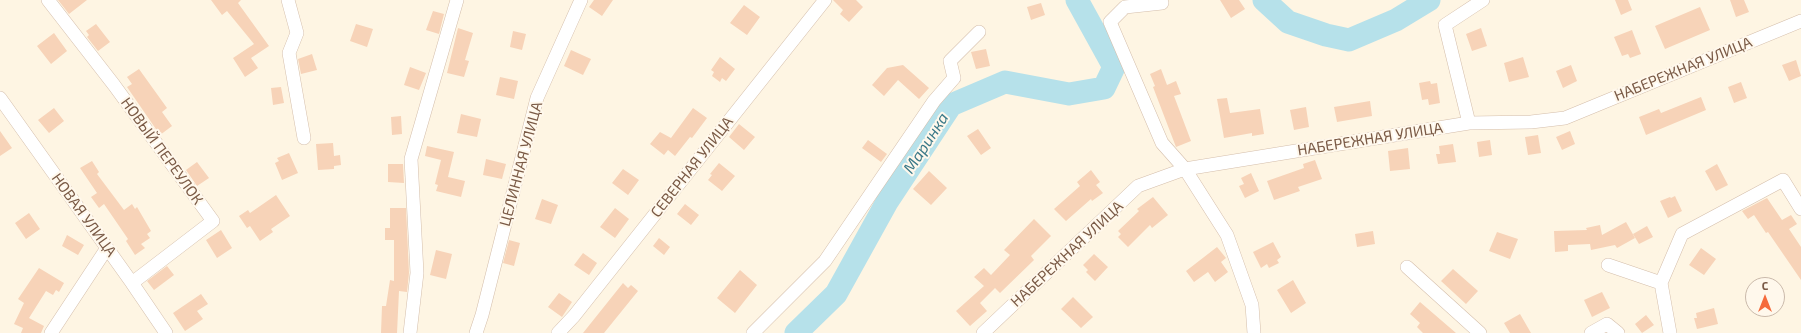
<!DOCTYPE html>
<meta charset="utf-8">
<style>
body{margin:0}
#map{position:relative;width:1801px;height:333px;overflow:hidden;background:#fef5e3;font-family:"Exo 2",sans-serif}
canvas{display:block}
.north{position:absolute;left:1745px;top:277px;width:40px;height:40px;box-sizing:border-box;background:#fff8ec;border:1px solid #cab9aa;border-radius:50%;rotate:0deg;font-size:11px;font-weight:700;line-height:16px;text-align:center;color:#7a5a46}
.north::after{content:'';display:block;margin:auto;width:14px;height:18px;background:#f56b3c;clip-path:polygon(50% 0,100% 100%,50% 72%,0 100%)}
</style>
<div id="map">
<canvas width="1801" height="333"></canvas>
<div class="north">С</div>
</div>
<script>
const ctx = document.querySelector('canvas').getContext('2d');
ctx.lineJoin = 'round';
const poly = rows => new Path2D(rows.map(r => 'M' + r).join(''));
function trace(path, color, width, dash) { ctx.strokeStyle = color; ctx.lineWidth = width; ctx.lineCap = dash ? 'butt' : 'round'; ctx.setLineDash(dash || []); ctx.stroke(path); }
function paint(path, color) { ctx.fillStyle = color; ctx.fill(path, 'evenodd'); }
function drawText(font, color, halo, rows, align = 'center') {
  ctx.font = font + ' "Exo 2",sans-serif'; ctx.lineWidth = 4; ctx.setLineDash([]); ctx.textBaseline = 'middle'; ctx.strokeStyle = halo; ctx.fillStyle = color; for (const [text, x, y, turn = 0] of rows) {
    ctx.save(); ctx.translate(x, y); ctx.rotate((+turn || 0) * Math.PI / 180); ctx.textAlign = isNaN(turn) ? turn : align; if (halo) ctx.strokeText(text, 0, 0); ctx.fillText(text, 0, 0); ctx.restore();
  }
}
trace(poly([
 [1264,0,1288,22,1326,35,1349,40,1396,20,1429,0],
 [796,333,836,294,887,202,951,105,1005,82,1069,94,1104,88,1114,67,1077,0]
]), '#b6e1ea', 23);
paint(poly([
 [58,0,87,0,69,14],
 [211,0,241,0,238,3,269,46,251,58,258,68,245,77,233,58,254,44,227,11,222,15],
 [594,0,613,0,602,16,589,7],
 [833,0,856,0,863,7,849,22,840,14,843,10],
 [1220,0,1239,0,1245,9,1231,18],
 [1615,0,1628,0,1632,10,1621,15],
 [1730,0,1744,0,1749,12,1736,17],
 [1041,3,1045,15,1031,20,1027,7],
 [744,5,760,17,747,35,730,23],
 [1700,7,1710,30,1665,49,1655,26],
 [433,11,444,14,439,34,426,30],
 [96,24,110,42,98,51,87,37,89,35,86,31],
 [356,24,373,29,367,47,350,41],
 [458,28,473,33,465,60,469,61,464,77,447,73],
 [1481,28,1487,46,1472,51,1466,34],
 [1632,30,1641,54,1630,58,1628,54,1622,56,1614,37],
 [513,31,526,34,522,50,510,47],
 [54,33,67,51,51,64,37,46],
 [986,49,990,66,976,69,971,52],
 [571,50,591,59,583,75,564,66],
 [312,54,317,70,301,74,298,59],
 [720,57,735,69,726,81,722,78,720,82,712,76,714,72,711,70],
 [1523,57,1529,77,1509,82,1504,63],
 [1796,60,1801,76,1789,81,1782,65],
 [903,65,929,88,919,99,898,80,884,96,872,85,887,68],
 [1571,65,1577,81,1563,88,1556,71],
 [410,67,426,73,419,90,404,85],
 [139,69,167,108,162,112,172,126,160,135,127,87,132,84,127,77],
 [1161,69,1167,85,1176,81,1181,94,1174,96,1191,141,1176,147,1153,87,1155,86,1150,74],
 [500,77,518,81,514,99,496,95],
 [1430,81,1431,84,1437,83,1440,103,1429,105,1428,99,1422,100,1419,83],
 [1741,82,1747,98,1734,103,1728,87],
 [281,87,284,103,273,105,271,88],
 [1701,97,1706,110,1646,135,1639,117,1659,109,1661,113],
 [1227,98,1230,113,1260,109,1264,134,1252,136,1252,133,1224,138,1217,99],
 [1370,101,1372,116,1337,122,1334,107],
 [1306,107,1309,127,1294,130,1290,110],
 [54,108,64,121,49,133,38,120],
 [693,108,707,118,692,138,690,137,675,156,668,150,664,155,650,144,660,132,671,138],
 [461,114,481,119,477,137,457,133],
 [401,116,402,134,392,135,391,117],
 [739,124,755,137,744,150,729,137],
 [978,129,991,148,981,155,967,136],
 [0,131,12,148,0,156],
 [1570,131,1575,144,1562,150,1556,137],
 [1538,135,1541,153,1528,155,1525,137],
 [868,140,887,154,881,162,862,148],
 [1490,140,1492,155,1479,157,1477,142],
 [333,143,334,156,340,155,341,165,334,166,334,169,318,170,316,144],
 [1453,144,1456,162,1438,164,1436,154,1440,154,1439,146],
 [427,146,454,152,448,177,465,181,461,197,436,191,438,185,435,184,441,160,425,156],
 [1408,148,1410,169,1390,171,1388,151],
 [289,153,298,173,282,180,275,163,279,161,277,158],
 [486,159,506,164,502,179,483,175],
 [1315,160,1322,179,1298,187,1300,191,1274,200,1267,181,1304,168,1303,164],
 [92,161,99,172,97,174,124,210,132,204,135,209,137,207,151,231,147,234,150,238,141,244,145,248,135,255,126,241,128,239,104,204,99,208,91,197,97,193,80,168],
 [197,162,209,178,197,186,186,170],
 [719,163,735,176,722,191,708,180,712,175,710,174],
 [388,164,403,164,404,183,388,182],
 [1717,164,1728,185,1716,191,1705,171],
 [623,169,639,180,628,195,612,183],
 [1091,170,1100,182,1096,185,1103,193,1092,201,1091,199,1066,221,1054,209,1080,186,1077,182],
 [929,171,947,188,931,205,913,189],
 [1251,173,1259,191,1245,198,1239,186,1244,184,1241,178],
 [276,195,290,216,271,229,273,232,260,241,250,226,247,228,239,216,248,210,250,213],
 [1675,196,1682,211,1668,218,1660,201,1670,197,1671,198],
 [1153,197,1168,215,1152,228,1150,225,1128,247,1118,237,1121,234,1118,231,1139,211,1137,209],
 [1767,198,1782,220,1791,215,1797,224,1789,229,1801,247,1801,280,1768,232,1766,233,1754,215,1748,219,1742,211],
 [542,199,558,205,551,224,535,219],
 [685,204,699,215,691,225,677,214],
 [390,208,406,208,409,273,407,292,399,291,397,333,381,333,382,306,386,306,390,280,394,281,394,240,385,240,385,228,390,228],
 [615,208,629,219,615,238,600,227],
 [29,213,40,229,26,239,15,223],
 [1034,219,1051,236,1031,256,1034,260,1000,293,995,288,980,303,987,311,970,326,956,311,984,286,974,277,984,268,991,275,1010,255,1004,250],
 [1626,222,1635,238,1617,248,1615,245,1591,250,1590,244,1568,245,1568,251,1555,252,1554,231,1587,230,1586,228,1600,225,1602,235],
 [1647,226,1653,237,1639,244,1633,234],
 [221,230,232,248,217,258,206,240],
 [1373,231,1375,244,1357,247,1355,234],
 [1497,232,1518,239,1510,259,1489,251],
 [67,235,84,245,78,255,62,246],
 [659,238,670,247,664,255,653,246],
 [509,240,520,243,514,266,503,263],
 [1273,242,1281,257,1277,260,1279,263,1269,268,1267,264,1261,268,1253,252],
 [1217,247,1226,258,1221,262,1228,272,1215,282,1208,272,1194,282,1186,271],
 [1701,248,1716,259,1704,275,1689,265],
 [436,250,452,254,446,279,430,275],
 [583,253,597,263,589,275,574,265],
 [1094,254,1108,267,1095,281,1086,272,1088,270,1083,265],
 [167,266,174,275,154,290,147,281],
 [39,268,64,283,59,292,56,290,53,295,46,291,29,318,44,326,41,333,21,333,23,328,14,324,24,303,18,299],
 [1453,269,1478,291,1466,304,1441,281],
 [740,270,757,285,735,313,717,298],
 [1293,280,1306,303,1291,313,1277,290],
 [623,283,628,288,631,285,638,291,604,333,583,333],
 [1602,292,1610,308,1592,317,1584,300],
 [559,293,572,302,562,317,548,307],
 [201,294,208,304,197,311,203,319,185,331,173,313],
 [1073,297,1093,317,1081,328,1061,309],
 [1420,302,1456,333,1423,333,1417,327,1420,323,1410,314],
 [1714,308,1718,324,1697,329,1694,318,1697,318,1696,313],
 [1520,314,1531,333,1510,333,1504,323],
 [1646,315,1654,325,1642,333,1635,324]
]), '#f7d3b8');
const minor = poly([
 [48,0,114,85,213,221,132,283],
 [288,0,297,33,289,53,304,138],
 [1162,3,1125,7,1110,22,1162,143,1185,169,1227,235,1252,305,1254,333],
 [0,98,132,283,166,333],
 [1469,123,1445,25,1483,0],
 [1608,265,1661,283],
 [1407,267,1480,333],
 [51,333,107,248],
 [410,333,417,273,411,159,457,0],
 [476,333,482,315,537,98,581,0],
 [558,333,574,316,825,0],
 [753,333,825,261,934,101,954,78,950,61,979,32],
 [983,333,1138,186,1185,169,1469,123,1531,122,1565,118,1801,21],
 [1591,333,1607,324,1618,333],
 [1670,333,1661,283,1682,234,1783,180,1801,209]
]);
trace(minor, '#d4beab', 14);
trace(minor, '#fff', 13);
drawText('15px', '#7a5a46', '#fff8ec', [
 ["НАБЕРЕЖНАЯ УЛИЦА",1683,69,-22],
 ["НАБЕРЕЖНАЯ УЛИЦА",1370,139,-9],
 ["НОВЫЙ ПЕРЕУЛОК",162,151,54],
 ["ЦЕЛИННАЯ УЛИЦА",521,164,-75],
 ["СЕВЕРНАЯ УЛИЦА",692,167,-52],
 ["НОВАЯ УЛИЦА",84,215,54],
 ["НАБЕРЕЖНАЯ УЛИЦА",1067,254,-43]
]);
drawText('italic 16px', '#3b7988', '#fff8ec', [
 ["Маринка",926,143,-57]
]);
</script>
